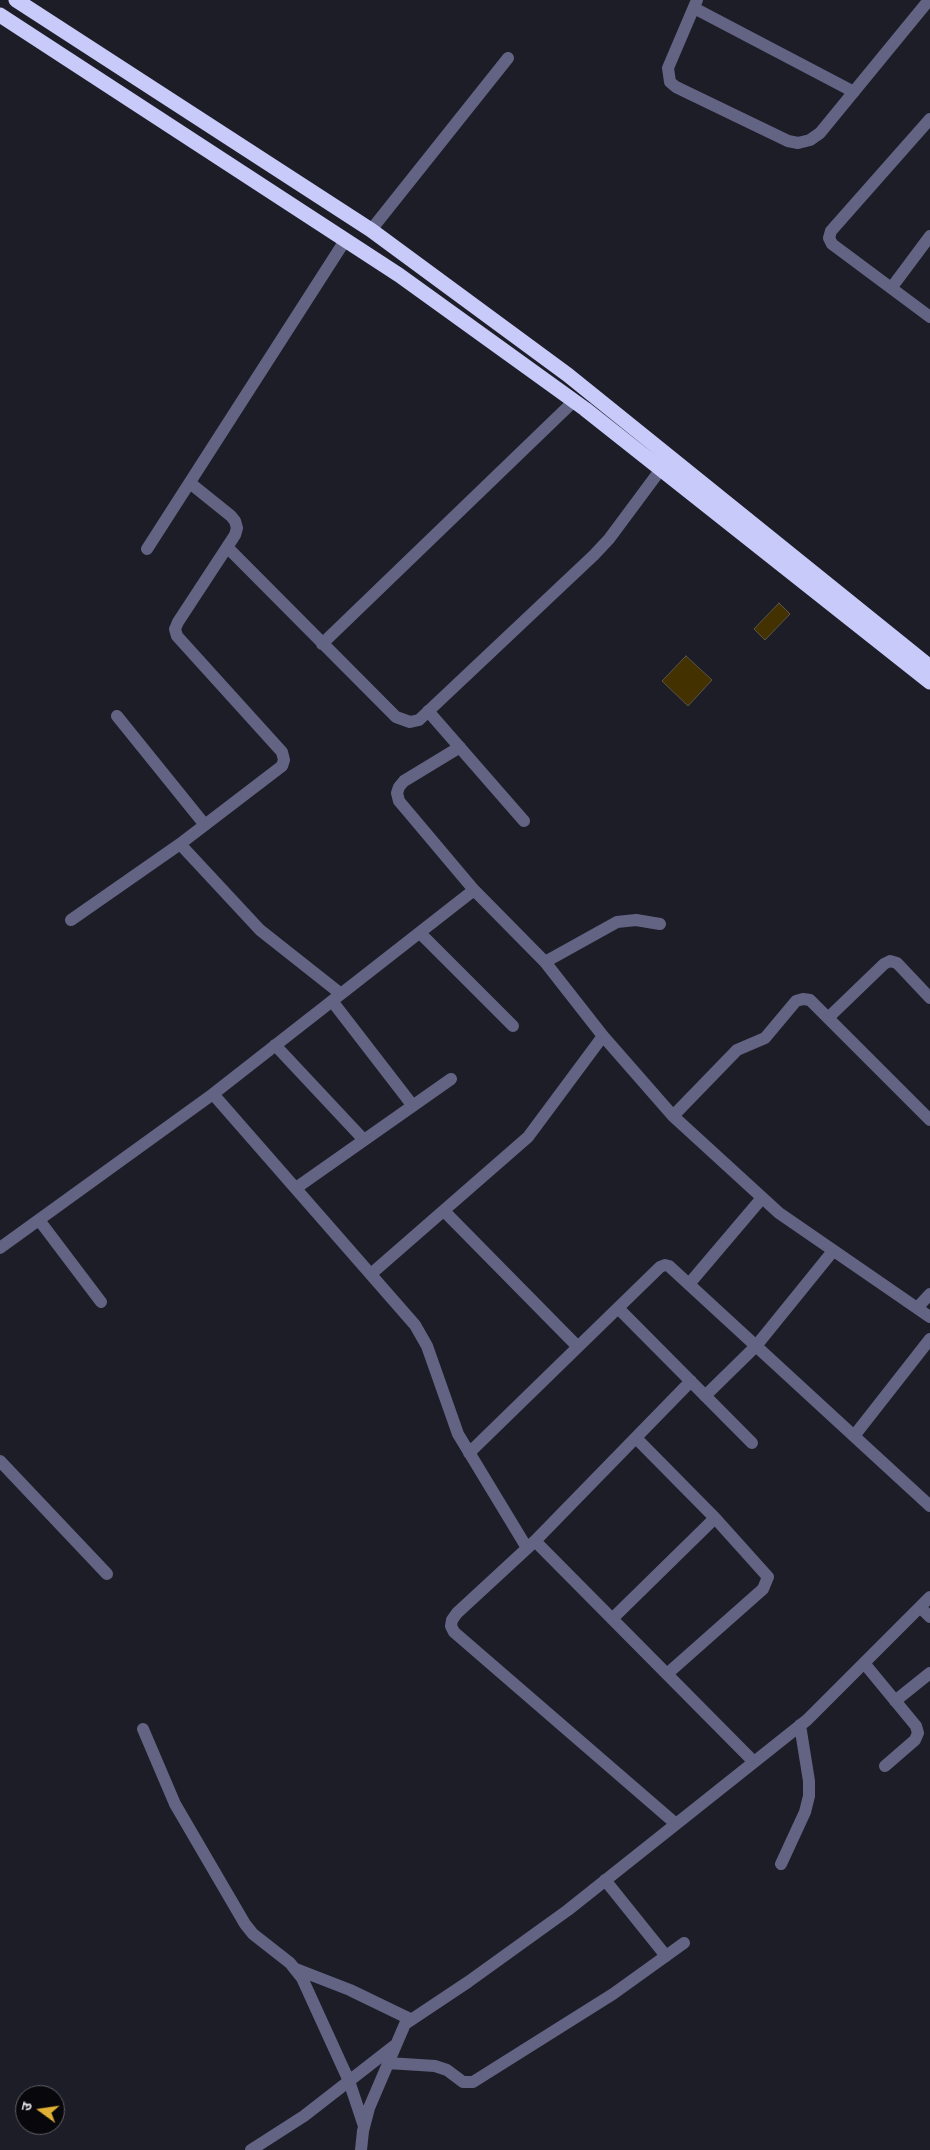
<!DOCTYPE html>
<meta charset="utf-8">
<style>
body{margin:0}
#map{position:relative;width:930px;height:2150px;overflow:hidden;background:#1d1d28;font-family:Helvetica,"Noto Sans Devanagari",sans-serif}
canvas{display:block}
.north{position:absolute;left:15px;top:2085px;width:50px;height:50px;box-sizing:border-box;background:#08080c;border:1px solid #5e5e64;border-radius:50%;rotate:284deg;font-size:14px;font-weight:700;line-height:20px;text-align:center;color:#dfe0e7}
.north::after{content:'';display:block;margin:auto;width:18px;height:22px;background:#e0b034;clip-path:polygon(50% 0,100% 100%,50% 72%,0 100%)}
</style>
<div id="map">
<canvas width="930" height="2150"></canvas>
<div class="north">उ</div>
</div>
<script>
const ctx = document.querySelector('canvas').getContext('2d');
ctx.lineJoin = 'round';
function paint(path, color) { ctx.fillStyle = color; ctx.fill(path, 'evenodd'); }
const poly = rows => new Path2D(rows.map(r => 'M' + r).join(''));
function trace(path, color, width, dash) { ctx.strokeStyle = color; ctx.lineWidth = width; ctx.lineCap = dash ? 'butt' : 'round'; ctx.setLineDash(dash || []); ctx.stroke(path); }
const building = poly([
 [779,603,790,614,765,640,754,629,779,603],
 [686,656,712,680,688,706,662,681,686,656]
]);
paint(building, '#433100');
trace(building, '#5a5548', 1);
trace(poly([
 [697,0,668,68,670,82,676,87,788,141,798,143,810,140,820,133,929,0],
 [694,8,854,92],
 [930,119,831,231,829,238,832,244,930,317],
 [371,230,508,58],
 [892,287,930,236],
 [227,547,396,717,410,722,419,720,594,555,609,539,661,469],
 [147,549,346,239],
 [322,644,574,401],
 [428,711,524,821],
 [117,716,205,825],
 [460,747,404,781,399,787,397,793,399,801,474,890,545,962,603,1036,673,1116,779,1213,930,1317],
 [180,844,260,930,341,994],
 [71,920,180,844,282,766,284,760,282,752,177,636,175,629,178,622,235,535,237,528,235,521,231,516,190,483],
 [420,933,513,1026],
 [545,962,617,922,636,920,660,924],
 [332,1001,413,1106],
 [828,1018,884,964,890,961,897,963,930,998],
 [275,1045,364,1140],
 [213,1094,415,1325,427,1346,458,1434,527,1548],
 [673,1116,737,1050,765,1038,796,1001,803,999,810,1000,930,1120],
 [296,1188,451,1079],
 [444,1211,578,1347],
 [39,1220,101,1302],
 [0,1248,213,1094,474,890],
 [371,1274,528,1137,603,1036],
 [689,1284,762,1198],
 [618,1308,752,1443],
 [917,1308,930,1294],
 [705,1396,756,1346,833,1251],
 [854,1436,930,1339],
 [636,1438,715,1518,768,1577,763,1589,667,1674],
 [469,1453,660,1267,665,1265,669,1266,930,1506],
 [0,1461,107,1574],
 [535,1541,754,1762],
 [920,1607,930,1617],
 [612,1619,715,1518],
 [864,1663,916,1726,918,1733,915,1740,885,1766],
 [895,1701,930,1673],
 [143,1729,175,1804,245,1924,253,1934,290,1963,302,1978,349,2081,364,2126],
 [676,1824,454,1632,451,1626,452,1620,457,1613,535,1541,691,1381],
 [781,1864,805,1812,809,1796,809,1781,800,1725],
 [605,1880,666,1956],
 [296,1969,350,1990,410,2019],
 [388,2063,435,2066,447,2070,463,2082,473,2082,613,1994,684,1943],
 [251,2150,304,2116,394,2046],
 [361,2150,363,2131,369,2108,405,2024,468,1982,568,1910,807,1720,930,1597]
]), '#636484', 12);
trace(poly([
 [16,0,371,230,568,375,930,667],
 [0,15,399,275,585,409,930,682]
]), '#c8cafa', 15);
</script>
